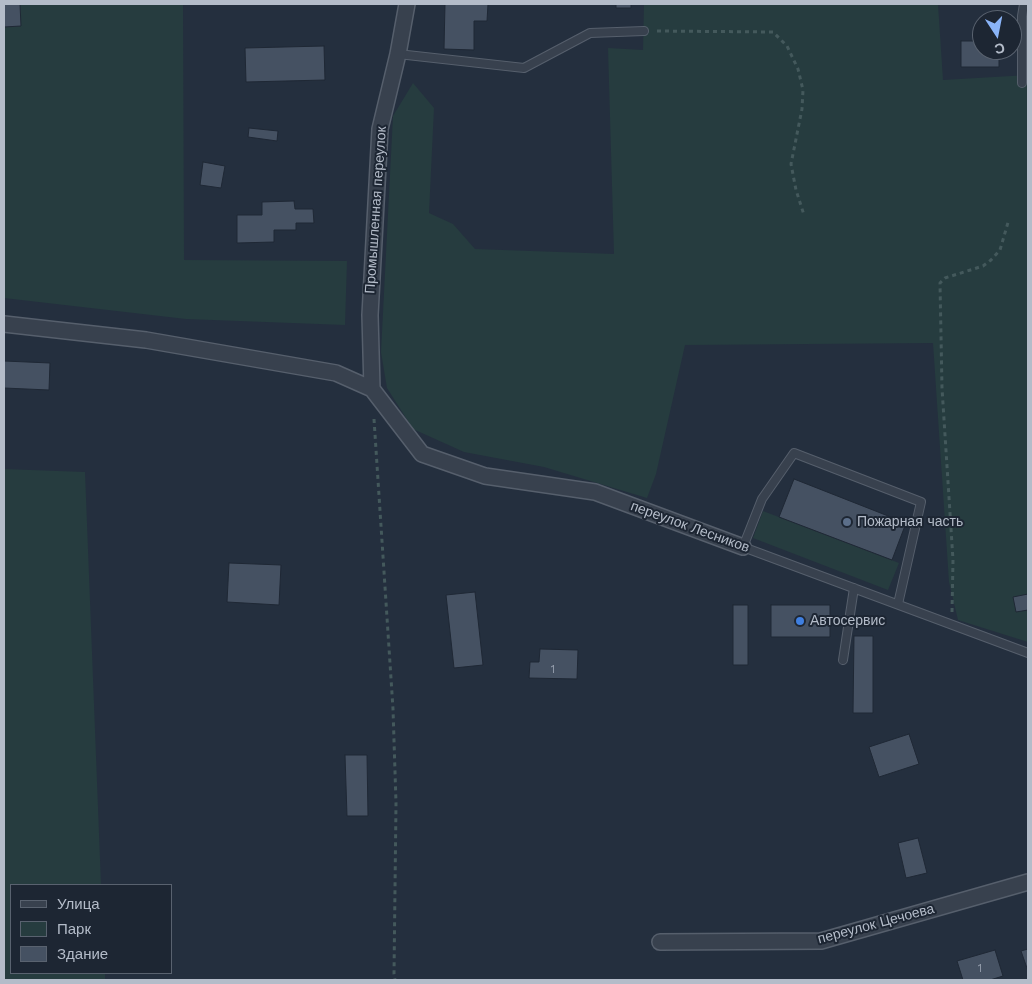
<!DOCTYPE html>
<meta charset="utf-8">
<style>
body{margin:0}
#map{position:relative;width:1032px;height:984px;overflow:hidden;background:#242f3e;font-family:"Work Sans",sans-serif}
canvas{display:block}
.frame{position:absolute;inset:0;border:5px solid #b4bcc9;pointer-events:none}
.legend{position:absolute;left:10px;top:884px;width:162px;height:90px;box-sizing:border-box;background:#1d2633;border:1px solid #59626f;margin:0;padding:6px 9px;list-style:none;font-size:15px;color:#b4bcc9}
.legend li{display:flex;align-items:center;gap:10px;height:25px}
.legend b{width:25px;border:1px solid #59626f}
.north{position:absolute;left:972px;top:10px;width:50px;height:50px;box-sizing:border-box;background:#1d2633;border:1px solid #59626f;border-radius:50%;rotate:169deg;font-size:14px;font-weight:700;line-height:20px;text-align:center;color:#b4bcc9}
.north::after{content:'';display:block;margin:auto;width:18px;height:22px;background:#8ab4f8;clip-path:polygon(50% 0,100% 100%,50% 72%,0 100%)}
</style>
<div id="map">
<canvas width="1032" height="984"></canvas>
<div class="frame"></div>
<ul class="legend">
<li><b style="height:6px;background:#38414e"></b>Улица</li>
<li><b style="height:14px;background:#263c3f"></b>Парк</li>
<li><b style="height:14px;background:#455162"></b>Здание</li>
</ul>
<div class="north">С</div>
</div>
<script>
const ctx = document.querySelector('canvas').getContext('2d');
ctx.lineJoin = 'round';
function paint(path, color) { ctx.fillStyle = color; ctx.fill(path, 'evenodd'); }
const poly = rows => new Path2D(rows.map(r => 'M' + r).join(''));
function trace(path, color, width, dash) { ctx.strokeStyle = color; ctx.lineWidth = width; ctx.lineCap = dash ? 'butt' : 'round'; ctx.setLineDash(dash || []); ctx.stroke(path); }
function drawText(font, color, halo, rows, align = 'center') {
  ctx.font = font + ' "Work Sans",sans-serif'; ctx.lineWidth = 4; ctx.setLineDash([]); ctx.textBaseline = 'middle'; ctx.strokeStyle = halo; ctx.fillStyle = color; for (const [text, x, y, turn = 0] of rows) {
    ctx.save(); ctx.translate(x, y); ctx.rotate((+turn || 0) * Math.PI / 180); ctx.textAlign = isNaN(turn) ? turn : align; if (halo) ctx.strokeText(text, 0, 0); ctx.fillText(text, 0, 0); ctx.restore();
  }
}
paint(poly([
 [4,4,183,4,184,260,347,261,345,325,186,319,4,298],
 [644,4,938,4,943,80,1028,75,1028,642,958,620,949,582,933,343,685,345,656,474,647,498,544,467,464,452,413,429,387,388,381,352,393,116,413,83,434,108,429,213,453,224,475,249,614,254,608,48,643,50],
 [4,469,85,472,101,885,11,885,11,973,105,973,105,980,4,980],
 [763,511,899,563,888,590,753,538]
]), '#263c3f');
const building = poly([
 [4,4,20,4,21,26,4,27,4,4],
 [445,4,488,4,487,21,474,21,474,50,444,49,445,4],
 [616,4,631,4,631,8,616,8,616,4],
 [961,41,982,41,982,50,999,50,999,67,961,67,961,41],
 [324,46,325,80,246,82,245,48,324,46],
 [249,128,278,131,277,141,248,137,249,128],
 [203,162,225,166,221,188,200,185,203,162],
 [294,201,295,209,313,209,314,223,296,223,296,230,274,230,274,242,237,243,237,215,262,215,262,202,294,201],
 [4,361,50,363,49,390,4,388,4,361],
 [794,479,906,523,892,560,779,517,794,479],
 [229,563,281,565,279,605,227,602,229,563],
 [475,592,483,665,454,668,446,595,475,592],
 [1028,594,1028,610,1016,612,1013,597,1028,594],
 [733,605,748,605,748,665,733,665,733,605],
 [771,605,830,605,830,637,771,637,771,605],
 [854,636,873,636,873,713,853,713,854,636],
 [540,649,578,650,577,679,529,678,530,662,539,662,540,649],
 [909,734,919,764,879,777,869,747,909,734],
 [345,755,367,755,368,816,347,816,345,755],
 [918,838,927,873,906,878,898,843,918,838],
 [1028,949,1028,971,1021,951,1028,949],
 [995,950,1003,976,990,980,963,980,957,961,995,950]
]);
paint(building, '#455162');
trace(building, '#1f2835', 1);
const service = poly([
 [398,54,524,68,590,33,644,31],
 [1022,83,1022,16,1024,4],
 [898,604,921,502,794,453,762,499,743,547,1028,653],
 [843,660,854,588]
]);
const minor = poly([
 [4,324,146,340,336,373,372,389],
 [372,389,422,454,485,476,595,492,743,547],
 [372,389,370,315,380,129,398,54,407,4],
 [660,942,821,941,1028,882]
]);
trace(service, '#565f6c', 10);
trace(minor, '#565f6c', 18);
trace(poly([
 [657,31,773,32,787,46,798,69,803,90,802,109,791,164,796,190,804,215],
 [374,419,393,709,396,803,394,974,395,980],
 [952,612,953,560,942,388,940,283,945,278,983,266,991,260,1000,250,1009,219]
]), '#44595c', 3, [4, 4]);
trace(service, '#38414e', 8);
trace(minor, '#38414e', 15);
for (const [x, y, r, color] of [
 [847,522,5,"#5c6f8a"],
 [800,621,5,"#3f7fe0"]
]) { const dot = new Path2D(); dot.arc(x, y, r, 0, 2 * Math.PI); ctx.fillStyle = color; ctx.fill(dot); trace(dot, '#1d2633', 2); }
drawText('11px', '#98a1af', null, [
 ["1",553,670],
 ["1",980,969]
]);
drawText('14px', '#b4bcc9', '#1d2633', [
 ["Промышленная переулок",376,210,-86],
 ["переулок Лесников",690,527,20],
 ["переулок Цечоева",876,924,-15]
]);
drawText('14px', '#b4bcc9', '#1d2633', [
 ["Пожарная часть",857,522],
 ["Автосервис",810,621]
], 'left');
</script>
